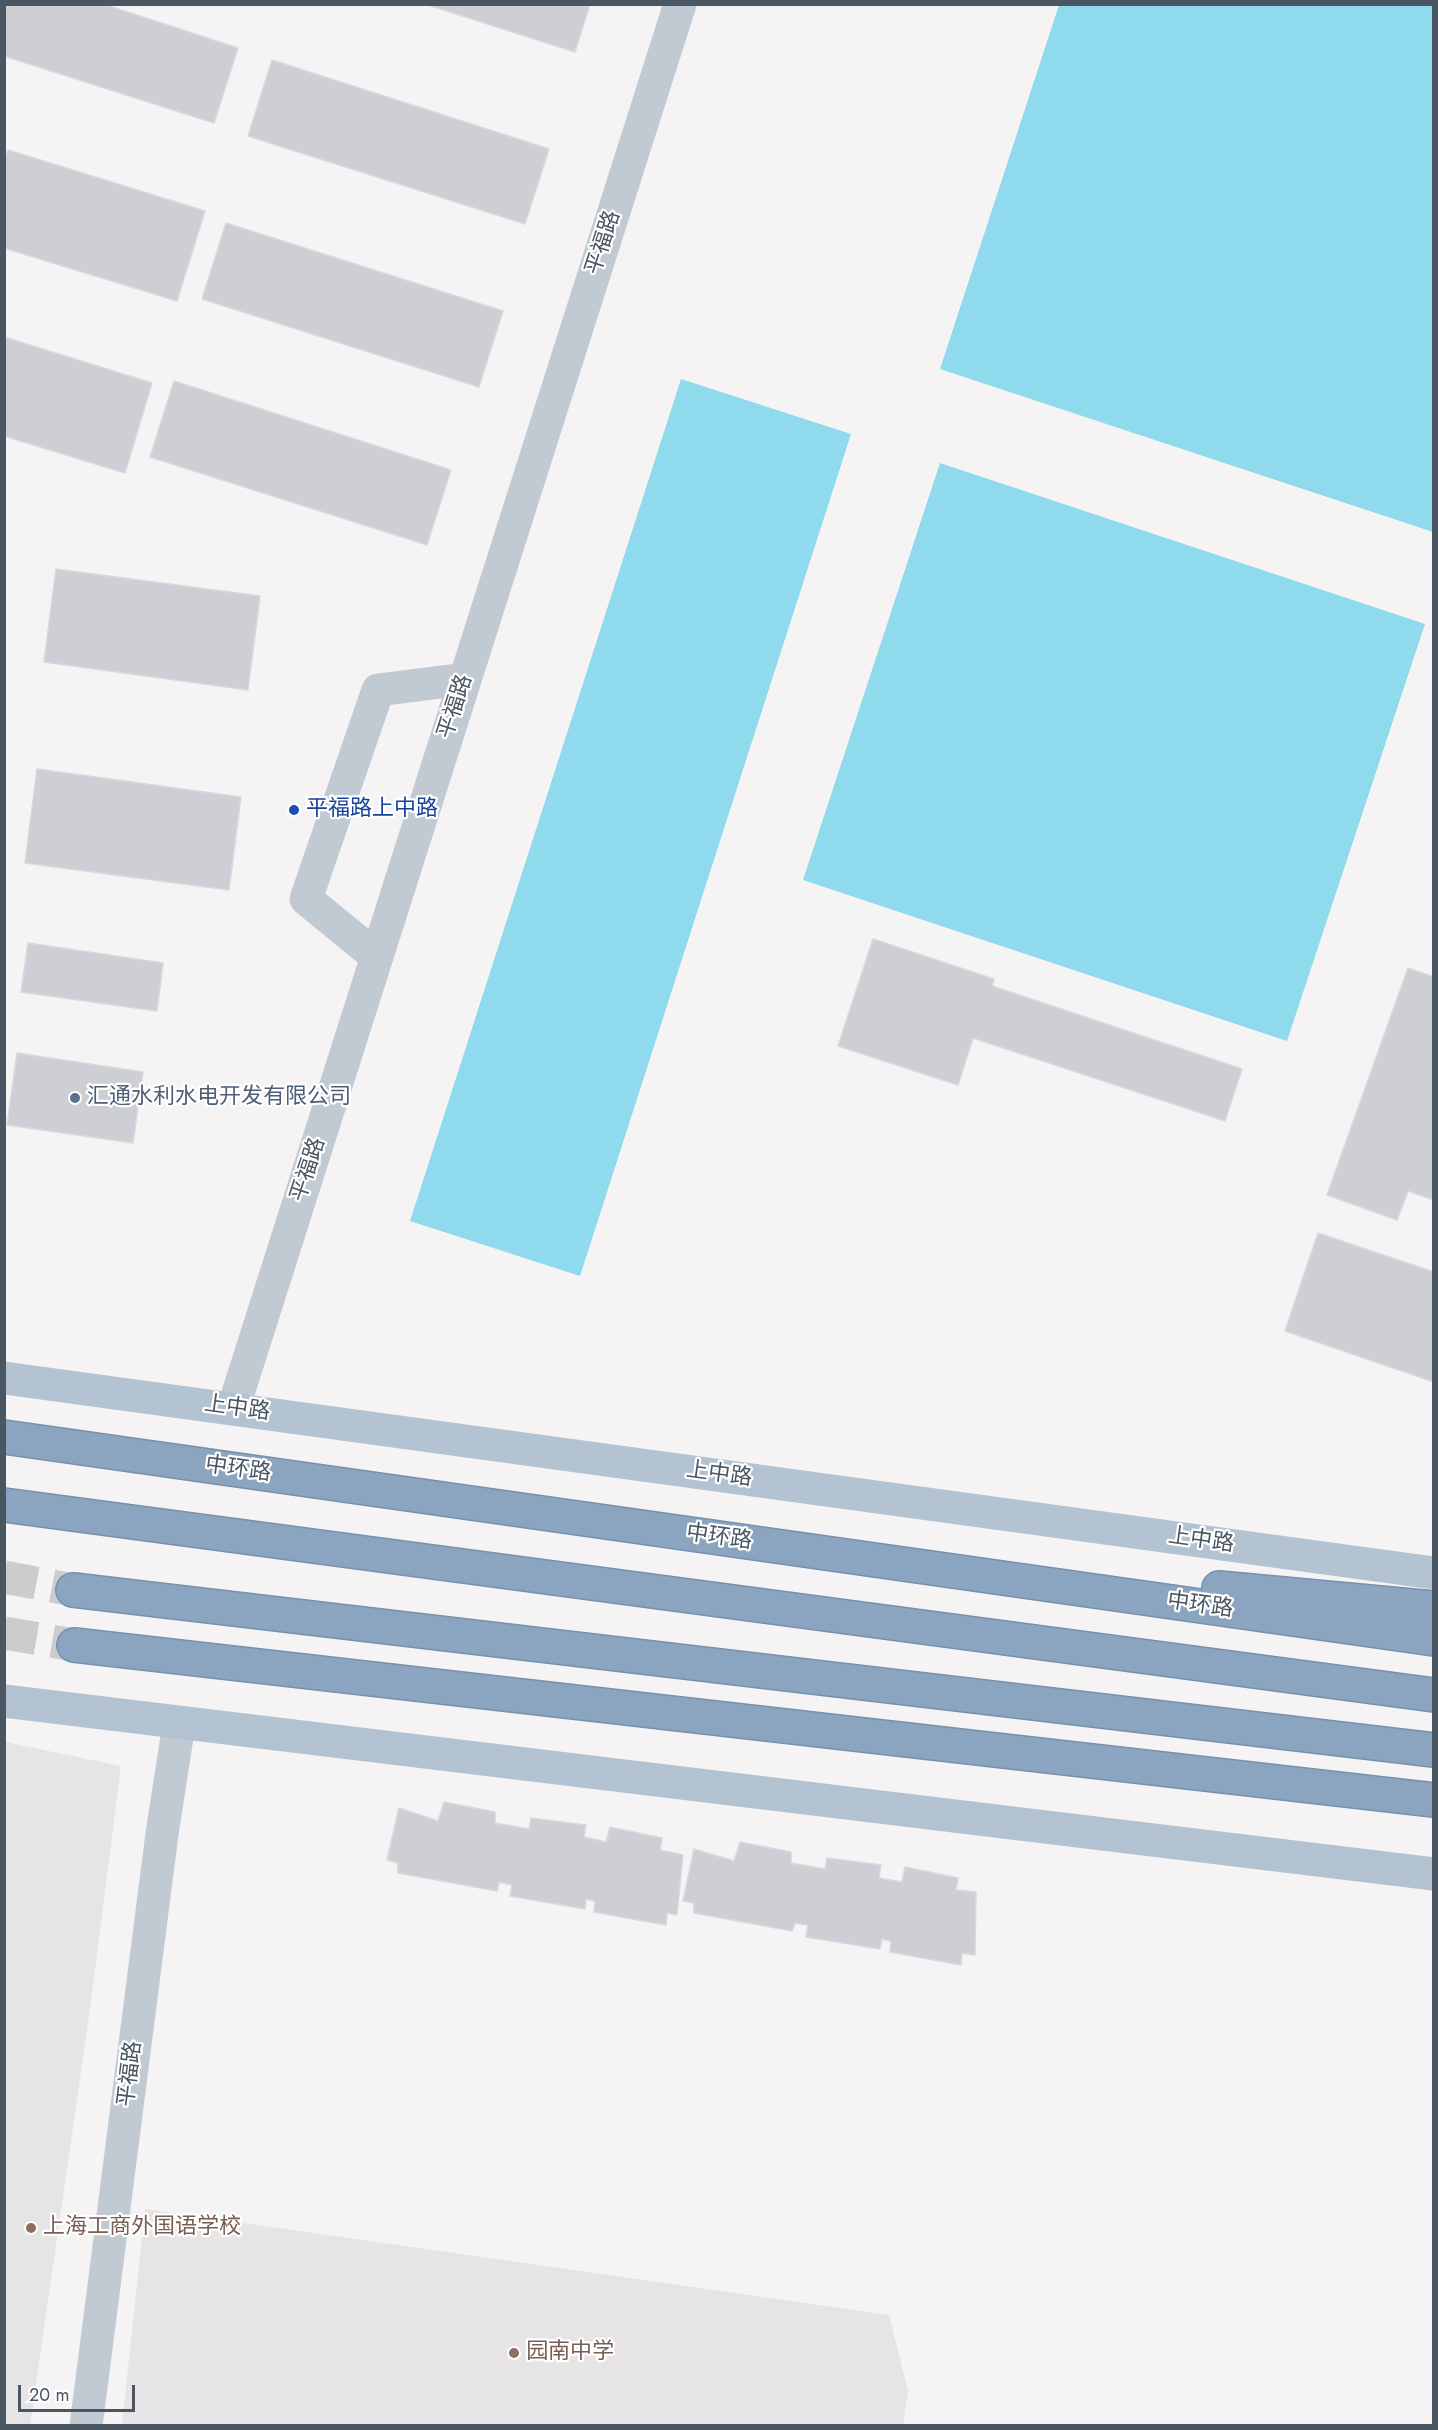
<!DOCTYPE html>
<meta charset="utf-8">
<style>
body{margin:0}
#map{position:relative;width:1438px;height:2430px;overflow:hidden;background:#f5f3f3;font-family:Jost,sans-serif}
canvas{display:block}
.frame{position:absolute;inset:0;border:6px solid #4a5661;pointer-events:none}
.scale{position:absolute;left:18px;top:2385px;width:117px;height:27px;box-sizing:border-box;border:3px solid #4a5661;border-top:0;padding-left:8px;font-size:18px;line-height:21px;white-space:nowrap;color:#4a5661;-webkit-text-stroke:4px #fff;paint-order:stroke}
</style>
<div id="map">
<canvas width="1438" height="2430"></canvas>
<div class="frame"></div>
<div class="scale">20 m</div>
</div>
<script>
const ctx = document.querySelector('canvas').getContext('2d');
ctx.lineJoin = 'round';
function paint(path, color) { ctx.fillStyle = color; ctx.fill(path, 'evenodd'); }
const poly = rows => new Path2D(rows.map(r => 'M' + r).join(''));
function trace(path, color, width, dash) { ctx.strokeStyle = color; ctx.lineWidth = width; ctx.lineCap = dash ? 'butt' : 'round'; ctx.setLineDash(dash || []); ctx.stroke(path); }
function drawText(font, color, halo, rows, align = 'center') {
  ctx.font = font + ' Jost,"Noto Sans SC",sans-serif'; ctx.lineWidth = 4.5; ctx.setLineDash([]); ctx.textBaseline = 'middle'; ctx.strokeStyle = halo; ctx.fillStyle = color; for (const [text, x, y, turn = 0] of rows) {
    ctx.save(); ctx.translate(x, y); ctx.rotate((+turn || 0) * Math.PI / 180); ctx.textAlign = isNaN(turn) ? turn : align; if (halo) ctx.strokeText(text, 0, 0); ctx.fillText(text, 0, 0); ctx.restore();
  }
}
paint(poly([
 [5,1742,121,1766,90,2009,30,2426,4,2425],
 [145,2209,889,2315,908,2391,903,2425,122,2425]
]), '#e6e4e5');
paint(poly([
 [1059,5,1433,5,1433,532,940,369],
 [681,379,851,434,580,1276,410,1221],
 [940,463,1425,624,1287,1041,803,880]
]), '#90daee');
const building = poly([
 [4,4,103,4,238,48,214,123,4,56,4,4],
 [425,4,590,4,575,52,425,4],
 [272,60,549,149,525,224,248,136,272,60],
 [8,150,205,211,177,301,4,248,4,160,8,150],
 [226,223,503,311,479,387,202,299,226,223],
 [4,337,152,383,125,473,4,436,4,337],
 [174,381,451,470,427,545,150,457,174,381],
 [56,569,260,596,248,690,44,662,56,569],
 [37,769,241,797,229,890,25,863,37,769],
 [873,939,994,979,992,986,1242,1069,1225,1121,973,1038,958,1085,838,1046,873,939],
 [28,943,163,963,157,1011,21,992,28,943],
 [1408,968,1434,977,1434,1200,1408,1191,1397,1220,1327,1195,1408,968],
 [17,1053,143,1072,133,1143,7,1125,17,1053],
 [1318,1233,1434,1272,1434,1382,1285,1331,1318,1233],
 [444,1802,495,1812,495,1823,529,1829,531,1818,586,1825,584,1837,606,1842,610,1827,662,1838,660,1850,683,1855,677,1915,667,1913,666,1925,594,1912,595,1901,586,1899,585,1909,510,1896,512,1885,499,1882,497,1891,398,1873,398,1863,387,1860,399,1808,438,1821,444,1802],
 [740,1842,791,1852,791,1863,825,1869,827,1858,881,1865,879,1878,902,1882,905,1867,958,1878,956,1890,976,1892,975,1955,962,1953,961,1965,890,1952,891,1941,882,1939,880,1949,806,1937,808,1925,795,1923,792,1931,694,1913,694,1903,683,1901,694,1849,734,1861,740,1842]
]);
paint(building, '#cdcfd5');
trace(building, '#d7d9de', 1.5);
trace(poly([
 [4,1577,73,1590],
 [4,1633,74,1645]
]), '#caccce', 33, [33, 16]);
const highway = poly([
 [4,1437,1434,1639],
 [4,1505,1434,1695],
 [1219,1588,1434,1608],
 [73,1590,1434,1750],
 [74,1645,1434,1800]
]);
trace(highway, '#7690ad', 36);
trace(poly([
 [377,957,306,899,378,690,465,679],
 [233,1409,680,4],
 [86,2426,162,1834,179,1724]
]), '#c1cad2', 33);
trace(poly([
 [4,1378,1434,1573],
 [4,1701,1434,1874]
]), '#b3c2d1', 33);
trace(highway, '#8ba5c1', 33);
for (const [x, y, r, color] of [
 [294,810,6,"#1a4fb4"],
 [75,1098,6,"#5c6f8a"],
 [31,2228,6,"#8d6e63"],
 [514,2353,6,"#8d6e63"]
]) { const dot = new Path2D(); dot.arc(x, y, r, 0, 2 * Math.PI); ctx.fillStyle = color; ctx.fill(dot); trace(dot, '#fff', 2); }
drawText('22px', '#4a5661', '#fff', [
 ["平福路",604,243,-72],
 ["平福路",456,707,-72],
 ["平福路",309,1170,-72],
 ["上中路",237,1409,8],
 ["中环路",238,1470,8],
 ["上中路",719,1475,8],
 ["中环路",719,1538,8],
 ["上中路",1201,1541,8],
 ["中环路",1200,1606,8],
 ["平福路",131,2074,-83]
]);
drawText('22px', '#164399', '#fff', [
 ["平福路上中路",306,810]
], 'left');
drawText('22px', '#4e5e75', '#fff', [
 ["汇通水利水电开发有限公司",87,1098]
], 'left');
drawText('22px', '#785e54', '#fff', [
 ["上海工商外国语学校",43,2228],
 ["园南中学",526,2353]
], 'left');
</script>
